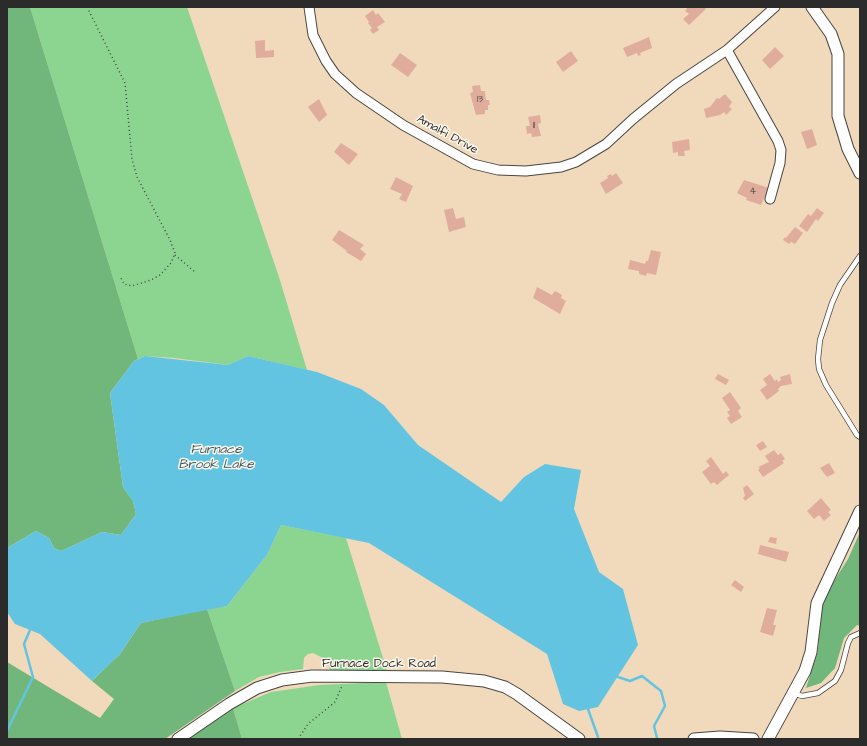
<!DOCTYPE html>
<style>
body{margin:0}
#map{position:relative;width:867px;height:746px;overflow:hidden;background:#f1dabb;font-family:"Architects Daughter",sans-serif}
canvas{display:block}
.frame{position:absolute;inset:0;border:8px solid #2b2b2b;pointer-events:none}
</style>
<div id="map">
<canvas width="867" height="746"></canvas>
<div class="frame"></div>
</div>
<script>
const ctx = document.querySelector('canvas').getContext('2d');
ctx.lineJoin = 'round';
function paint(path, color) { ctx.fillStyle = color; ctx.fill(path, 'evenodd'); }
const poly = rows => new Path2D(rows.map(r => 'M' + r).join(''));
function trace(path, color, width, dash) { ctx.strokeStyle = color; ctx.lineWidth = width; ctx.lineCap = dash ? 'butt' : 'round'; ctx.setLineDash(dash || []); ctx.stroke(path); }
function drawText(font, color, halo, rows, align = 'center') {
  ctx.font = font + ' "Architects Daughter",sans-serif'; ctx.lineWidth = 3; ctx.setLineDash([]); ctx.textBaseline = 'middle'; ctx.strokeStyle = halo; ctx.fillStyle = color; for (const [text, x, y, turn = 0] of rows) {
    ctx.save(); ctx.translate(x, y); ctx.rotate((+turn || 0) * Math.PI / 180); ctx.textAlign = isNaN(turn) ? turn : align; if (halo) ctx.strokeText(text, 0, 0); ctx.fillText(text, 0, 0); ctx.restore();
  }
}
paint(poly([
 [30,7,187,7,279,277,307,370,248,356,228,365,174,358,145,356,138,359],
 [281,525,346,538,387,671,330,670,327,660,313,653,308,654,304,658,303,669,280,672,259,677,235,691,207,609,227,606,267,555],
 [386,682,402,739,242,739,233,708,271,692,319,685]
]), '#8cd591');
paint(poly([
 [7,7,30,7,138,359,134,361,110,393,123,487,133,501,136,514,121,535,102,532,61,551,54,548,49,538,36,531,7,548],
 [860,532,860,626,857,625,844,638,835,668,821,683,806,688,818,650,821,609,829,589,848,559],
 [207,609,235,691,165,739,7,739,7,662,100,718,114,699,92,681,120,654,141,623],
 [233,708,242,739,187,739]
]), '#71b67b');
paint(poly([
 [145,356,228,365,248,356,317,372,361,389,384,405,418,445,501,502,524,477,545,464,581,470,574,509,599,572,623,589,638,645,598,707,579,711,563,704,547,654,369,543,281,525,267,555,227,606,141,623,120,654,92,681,40,634,15,624,7,612,7,548,36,531,49,538,54,548,61,551,102,532,121,535,136,514,133,501,123,487,110,393,134,361]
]), '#63c4e1');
trace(poly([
 [618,677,630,681,642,676,661,691,665,706,654,726,657,738],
 [588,709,598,737],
 [7,731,33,677,24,644,30,630]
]), '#63c4e1', 2.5);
paint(poly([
 [688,7,704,7,706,9,689,25,683,19,689,14,685,11],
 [373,10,376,15,378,13,385,22,377,27,379,30,373,34,370,30,372,28,368,23,369,22,365,16],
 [649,37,652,48,640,53,641,55,638,56,637,53,627,57,623,48],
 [265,40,265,51,274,50,274,57,256,58,255,41],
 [775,47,784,56,770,69,762,60],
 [571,51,578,61,563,72,556,62],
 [400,53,417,65,408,77,391,65],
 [480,85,481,91,485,91,486,100,489,100,490,105,488,105,488,110,485,110,485,114,476,115,470,93,473,92,472,86],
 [725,94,732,102,729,107,732,109,726,115,724,112,720,115,706,118,704,109,710,107,717,98,719,99],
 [319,99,327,115,319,122,308,107],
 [540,115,541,123,538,124,541,136,532,137,531,133,527,134,526,126,530,126,528,117],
 [812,129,817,145,807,149,801,132],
 [689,139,690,150,684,151,685,156,678,156,678,152,673,153,672,142],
 [341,143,358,154,349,165,334,152],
 [616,173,623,183,606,194,600,183,608,178,607,176,611,174,612,176],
 [396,177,413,186,406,202,399,199,402,194,390,189],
 [744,180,769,188,761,205,746,200,747,198,737,193],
 [453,208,456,219,464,217,466,227,449,232,444,210],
 [817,208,824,213,818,221,816,219,807,232,799,226,808,214,811,216],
 [795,227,803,233,795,244,791,242,789,244,783,240,785,237,786,238],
 [339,230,364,245,360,249,366,254,361,261,346,252,347,251,332,240],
 [651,250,661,252,656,275,647,273,646,276,639,274,639,271,628,269,630,260,645,264,646,261,648,261],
 [537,287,552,295,555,291,562,295,561,298,566,301,560,314,533,298],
 [718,374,729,380,726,385,715,379],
 [770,374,775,381,777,379,778,382,781,380,780,377,790,374,792,384,781,386,778,389,779,391,767,400,760,390,767,385,763,379],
 [730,392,741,408,738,411,742,417,731,424,727,418,730,416,727,412,730,410,722,398],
 [763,441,767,447,760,451,756,445],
 [774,450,778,455,781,453,785,459,782,461,784,463,763,477,758,470,760,468,758,467,769,462,765,456],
 [711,457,723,474,726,471,729,475,717,485,714,482,711,484,702,472,710,466,706,461],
 [829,463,835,473,827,477,820,468],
 [747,485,754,494,745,501,743,498,745,496,743,488],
 [821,498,831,510,828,512,831,515,824,521,819,515,814,519,807,511],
 [770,537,777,538,776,544,768,542],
 [760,545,789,552,786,562,758,554],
 [735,580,744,587,741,592,731,585],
 [767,608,777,610,773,625,776,625,773,636,760,632]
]), '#e0ad9d');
const service = poly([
 [860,256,840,285,832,303,820,340,818,359,819,369,826,385,857,435,860,437],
 [793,693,802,696,818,693,835,681,841,670,848,643,851,637,860,633]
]);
const minor = poly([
 [309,7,313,35,326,61,335,74,356,93,403,125,473,164,498,170,526,171,561,167,576,162,606,144,633,119,676,84,727,50,775,7],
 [727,50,778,141,781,150,780,163,770,199]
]);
const tertiary = poly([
 [812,7,831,34,838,54,838,116,848,149,860,173],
 [178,739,229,704,257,688,282,680,312,676,442,677,484,681,505,687,517,694,579,739],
 [694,739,720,737,753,739],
 [768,739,805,671,811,652,817,603,860,511]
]);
trace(service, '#494541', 6);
trace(minor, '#494541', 11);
trace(tertiary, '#494541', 13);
trace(poly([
 [87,7,125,83,132,159,137,177,170,240,175,253,171,263,160,275,151,280,132,286,124,284,121,278],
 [175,255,195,272],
 [298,739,308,724,335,702,342,686]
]), '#494541', 1.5, [1, 3]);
trace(service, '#fff', 4.5);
trace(minor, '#fff', 9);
trace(tertiary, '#fff', 11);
drawText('10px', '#584c48', null, [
 ["13",480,100],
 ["11",534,126],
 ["4",753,192]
]);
drawText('12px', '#2b2b2b', '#fbf7ec', [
 ["Amalfi Drive",447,135,29],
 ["Furnace Dock Road",379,664]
]);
drawText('italic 13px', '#3c5962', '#fbf7ec', [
 ["Furnace",216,450],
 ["Brook Lake",216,465]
]);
</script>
